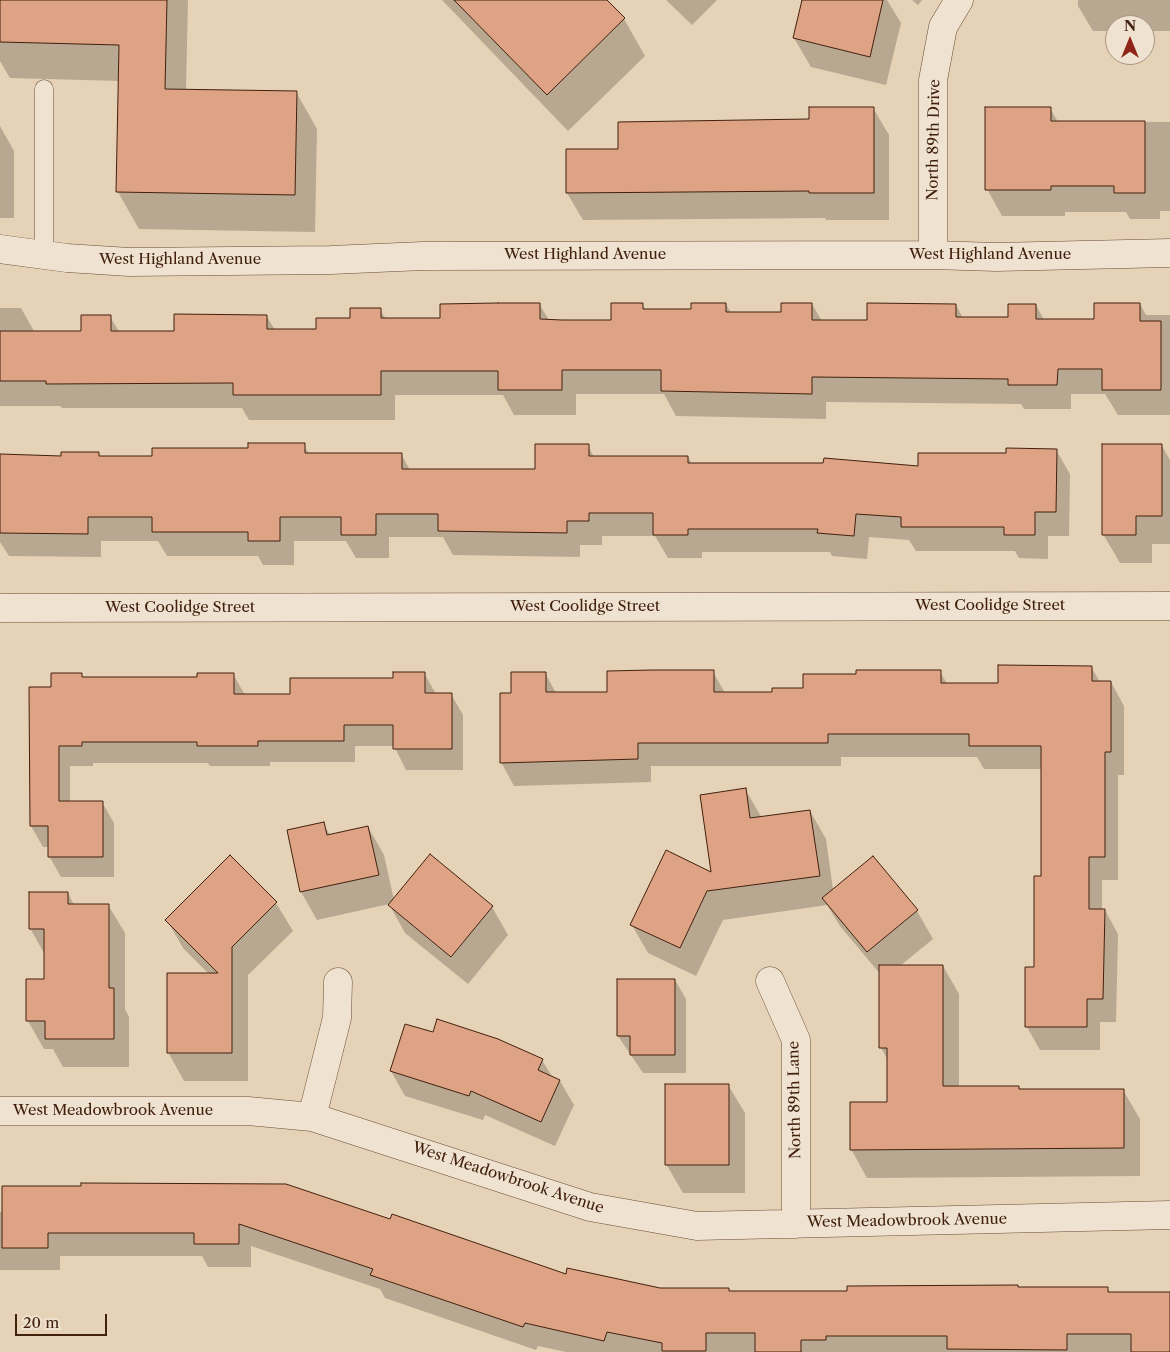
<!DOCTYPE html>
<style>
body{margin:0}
#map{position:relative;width:1170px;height:1352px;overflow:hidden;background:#e6d2b6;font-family:"Libre Caslon Text",serif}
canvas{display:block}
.north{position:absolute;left:1105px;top:15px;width:50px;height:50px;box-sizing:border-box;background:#efe2d0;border:1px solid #a99482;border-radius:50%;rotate:0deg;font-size:14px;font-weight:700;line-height:20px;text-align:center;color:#41200c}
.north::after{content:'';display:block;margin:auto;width:18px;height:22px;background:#8f2418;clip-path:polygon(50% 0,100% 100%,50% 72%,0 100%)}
.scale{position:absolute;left:15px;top:1314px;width:92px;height:22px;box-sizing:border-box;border:2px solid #41200c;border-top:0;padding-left:6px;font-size:15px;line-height:18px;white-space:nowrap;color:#41200c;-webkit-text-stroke:4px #efe2d0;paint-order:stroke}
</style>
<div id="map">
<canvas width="1170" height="1352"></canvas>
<div class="north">N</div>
<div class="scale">20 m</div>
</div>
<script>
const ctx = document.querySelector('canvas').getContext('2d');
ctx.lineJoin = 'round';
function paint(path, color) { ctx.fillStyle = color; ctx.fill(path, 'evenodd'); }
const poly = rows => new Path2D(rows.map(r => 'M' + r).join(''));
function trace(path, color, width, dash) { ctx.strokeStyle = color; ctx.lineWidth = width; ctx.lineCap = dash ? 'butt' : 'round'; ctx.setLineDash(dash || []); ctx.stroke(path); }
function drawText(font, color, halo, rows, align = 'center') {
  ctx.font = font + ' "Libre Caslon Text",serif'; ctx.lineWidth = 4; ctx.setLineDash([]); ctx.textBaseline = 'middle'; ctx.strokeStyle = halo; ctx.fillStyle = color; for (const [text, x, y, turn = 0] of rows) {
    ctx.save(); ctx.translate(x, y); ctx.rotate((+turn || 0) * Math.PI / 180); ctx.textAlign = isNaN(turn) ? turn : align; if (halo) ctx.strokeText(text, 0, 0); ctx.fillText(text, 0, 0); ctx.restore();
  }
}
paint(poly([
 [0,0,188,0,186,90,296,92,317,129,315,232,139,229,118,192,120,81,10,78,0,61],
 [442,0,606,0,624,19,645,56,568,131],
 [666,0,717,0,692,25],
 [804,0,887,0,901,23,886,85,811,67,794,38],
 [912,0,922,0,918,5],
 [1078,0,1170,0,1170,31,1145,31,1145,25,1115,25,1115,31,1093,31,1078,6],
 [873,108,889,135,889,220,826,220,825,218,583,220,567,193,619,151,810,120],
 [1050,108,1058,122,1170,122,1170,211,1160,211,1160,219,1130,219,1126,212,1065,212,1065,216,1002,216,987,189],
 [0,126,14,151,14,218,0,218],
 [539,304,549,320,612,321,642,304,646,311,692,311,726,304,731,313,782,313,812,304,822,321,868,321,956,305,963,318,1009,318,1036,305,1044,320,1095,320,1140,304,1146,315,1170,315,1170,415,1118,415,1105,394,1071,394,1071,409,1024,409,1021,404,826,402,826,419,676,416,664,394,576,394,576,415,514,415,503,395,395,395,395,420,249,420,242,408,62,408,60,406,0,406,0,308,21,308,35,333,82,333,110,317,120,333,175,333,267,317,275,330,318,330,380,310,386,319,442,319],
 [304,445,309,454,401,454,410,470,537,470,588,446,594,457,688,457,692,464,919,467,1007,454,1056,450,1070,474,1069,536,1048,536,1048,559,1019,558,1015,551,916,551,909,540,869,537,867,559,832,556,830,552,702,552,702,558,668,558,655,536,602,536,602,545,580,545,580,557,453,555,443,537,389,537,389,558,356,558,346,541,294,541,294,565,263,565,258,556,167,556,158,541,101,541,101,557,9,556,0,542,0,455,63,458,98,453,100,457,153,457],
 [1162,446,1170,460,1170,544,1152,544,1152,563,1120,563,1103,534],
 [1091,667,1100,682,1111,682,1124,706,1124,775,1118,775,1118,880,1102,880,1102,910,1105,910,1118,934,1116,1022,1100,1022,1100,1050,1040,1050,1027,1027,1035,968,1042,877,1042,769,984,769,977,757,841,757,841,766,651,766,651,782,514,786,501,762,512,694,545,673,556,693,608,693,713,672,725,693,773,693,804,689,858,675,940,672,948,685,999,685],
 [424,673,436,694,451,694,463,715,463,770,406,770,394,746,355,746,355,762,270,762,270,766,210,766,208,763,93,763,93,766,70,766,70,802,102,802,114,823,114,877,61,877,49,856,49,847,43,847,31,826,52,688,81,674,83,678,198,678,233,674,245,695,291,695],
 [745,789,762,818,810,811,826,839,833,890,917,911,933,939,900,966,943,966,959,994,959,1087,1020,1090,1123,1090,1140,1119,1140,1176,867,1178,851,1149,888,1103,888,1060,881,1048,881,975,840,926,827,905,723,920,696,976,648,953,632,925,713,874],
 [323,823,330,835,368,827,384,855,394,900,492,907,508,935,468,984,405,933,389,904,317,920,301,892],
 [230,857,276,903,293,931,248,975,248,1081,184,1081,168,1052,209,974,183,948,167,920],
 [68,893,74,905,108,905,125,933,125,1009,129,1017,129,1067,63,1067,53,1049,44,1049,28,1021,45,980,45,955,30,928],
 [675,980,686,999,686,1073,643,1073,618,1036],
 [542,1060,553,1078,560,1081,574,1105,555,1146,485,1115,483,1120,405,1096,391,1071],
 [728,1085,745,1113,745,1193,683,1193,666,1164],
 [0,1212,390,1220,567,1275,659,1289,728,1289,730,1293,848,1293,1107,1288,1111,1294,1170,1294,1170,1352,566,1352,538,1346,536,1350,385,1298,380,1289,251,1246,251,1267,208,1267,202,1256,60,1256,60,1270,0,1270]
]), '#0003');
const building = poly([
 [0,0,167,0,165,89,297,91,295,195,116,192,119,45,0,42,0,0],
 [454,0,607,0,625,18,547,95,454,0],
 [802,0,883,0,870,57,793,38,802,0],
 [809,107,874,107,874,193,809,193,809,191,566,193,566,149,618,149,618,122,809,119,809,107],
 [985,107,1051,107,1051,121,1145,121,1145,193,1114,193,1114,186,1051,186,1051,190,985,190,985,107],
 [498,303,540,303,540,319,562,320,611,320,611,303,643,303,643,309,691,309,691,303,726,303,726,312,781,312,781,303,812,303,812,320,867,320,867,303,956,304,956,317,1008,317,1008,304,1036,304,1036,319,1094,319,1094,303,1140,303,1140,321,1161,321,1161,390,1102,390,1102,369,1058,369,1057,385,1008,385,1008,379,812,377,812,394,661,391,661,370,562,370,562,390,498,390,498,371,381,371,381,395,233,395,233,383,46,384,46,381,0,381,0,331,81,331,81,315,111,315,111,331,174,331,174,314,267,315,267,329,316,329,316,318,350,318,350,308,381,308,381,318,440,318,440,304,498,303],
 [248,443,305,443,305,453,402,453,402,469,535,469,535,444,589,444,589,456,688,456,688,463,823,463,824,458,918,466,918,453,1006,453,1006,448,1057,449,1056,512,1035,512,1035,535,1004,535,1004,527,901,527,901,517,856,514,854,536,817,533,818,529,688,529,688,535,653,535,653,513,589,513,589,521,567,521,567,533,438,531,438,514,376,514,376,535,341,535,341,517,280,517,280,541,248,541,248,532,152,532,152,517,88,517,88,534,0,533,0,454,61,456,61,452,99,452,99,456,152,456,152,448,248,448,248,443],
 [1102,444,1162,444,1162,516,1136,516,1136,535,1102,535,1102,444],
 [998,665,1092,666,1092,681,1111,681,1111,752,1105,752,1105,857,1089,857,1089,909,1105,909,1103,999,1087,999,1087,1027,1025,1027,1025,967,1034,967,1034,876,1041,876,1041,746,969,746,969,734,828,734,828,743,638,743,638,759,500,763,500,693,511,693,511,672,546,672,546,692,607,692,607,671,652,670,714,670,714,692,772,692,772,688,803,688,803,674,856,674,856,670,941,670,941,683,998,683,998,665],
 [393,672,425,672,425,693,452,693,452,749,393,749,393,725,344,725,344,741,258,741,258,746,197,746,197,742,82,742,82,746,59,746,59,801,103,801,103,857,48,857,48,826,30,826,29,687,51,687,51,673,82,673,82,677,197,677,197,673,234,673,234,694,290,694,290,678,393,678,393,672],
 [746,788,750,818,810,810,820,876,707,891,680,948,630,925,666,850,711,872,700,795,746,788],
 [324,822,327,835,368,826,379,875,300,892,287,830,324,822],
 [430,854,493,906,451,957,388,905,430,854],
 [230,855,277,902,232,947,232,1053,167,1053,167,973,218,973,165,920,230,855],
 [873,856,918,910,867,952,822,898,873,856],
 [29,892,68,892,68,904,109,904,109,988,114,988,114,1039,45,1039,45,1021,26,1021,26,979,44,979,44,929,29,929,29,892],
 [879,965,943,965,943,1086,1019,1086,1019,1089,1124,1089,1124,1148,850,1150,850,1102,887,1102,887,1048,879,1048,879,965],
 [617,979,675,979,675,1055,630,1055,630,1036,617,1036,617,979],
 [437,1019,498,1039,543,1059,538,1070,560,1080,541,1122,471,1091,469,1096,390,1071,405,1024,433,1032,437,1019],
 [665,1084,729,1084,729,1165,665,1165,665,1084],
 [81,1183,286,1184,390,1219,392,1214,566,1274,567,1268,660,1288,729,1288,729,1291,847,1291,847,1286,1018,1285,1018,1287,1108,1287,1108,1292,1170,1292,1170,1352,1131,1352,1131,1334,1067,1334,1067,1350,947,1349,947,1336,826,1336,826,1340,801,1340,801,1352,755,1352,755,1333,706,1333,706,1351,662,1351,662,1343,607,1332,604,1341,525,1323,523,1327,370,1275,373,1269,239,1224,239,1244,194,1244,194,1233,48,1233,48,1248,2,1248,2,1186,81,1186,81,1183]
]);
paint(building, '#dea385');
trace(building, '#41200c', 1);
const lane = poly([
 [44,89,44,255]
]);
const street = poly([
 [0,249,67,258,129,262,331,260,423,256,933,255,996,257,1170,253],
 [933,255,933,80,943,27,959,0],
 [0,608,1170,606],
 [770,981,796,1040,796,1224],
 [0,1111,248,1111,312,1117,590,1207,697,1226,1170,1215],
 [312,1117,337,1018,338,982]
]);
trace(lane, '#6a4c36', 19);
trace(street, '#6a4c36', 29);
trace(lane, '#efe2d0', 18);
trace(street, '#efe2d0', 28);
drawText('15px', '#41200c', '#efe2d0', [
 ["North 89th Drive",934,140,-89],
 ["West Highland Avenue",585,255],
 ["West Highland Avenue",990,255],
 ["West Highland Avenue",180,260],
 ["West Coolidge Street",990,606],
 ["West Coolidge Street",585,607],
 ["West Coolidge Street",180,608],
 ["North 89th Lane",795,1100,-91],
 ["West Meadowbrook Avenue",113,1111],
 ["West Meadowbrook Avenue",508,1178,18],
 ["West Meadowbrook Avenue",907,1221,-1]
]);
</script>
